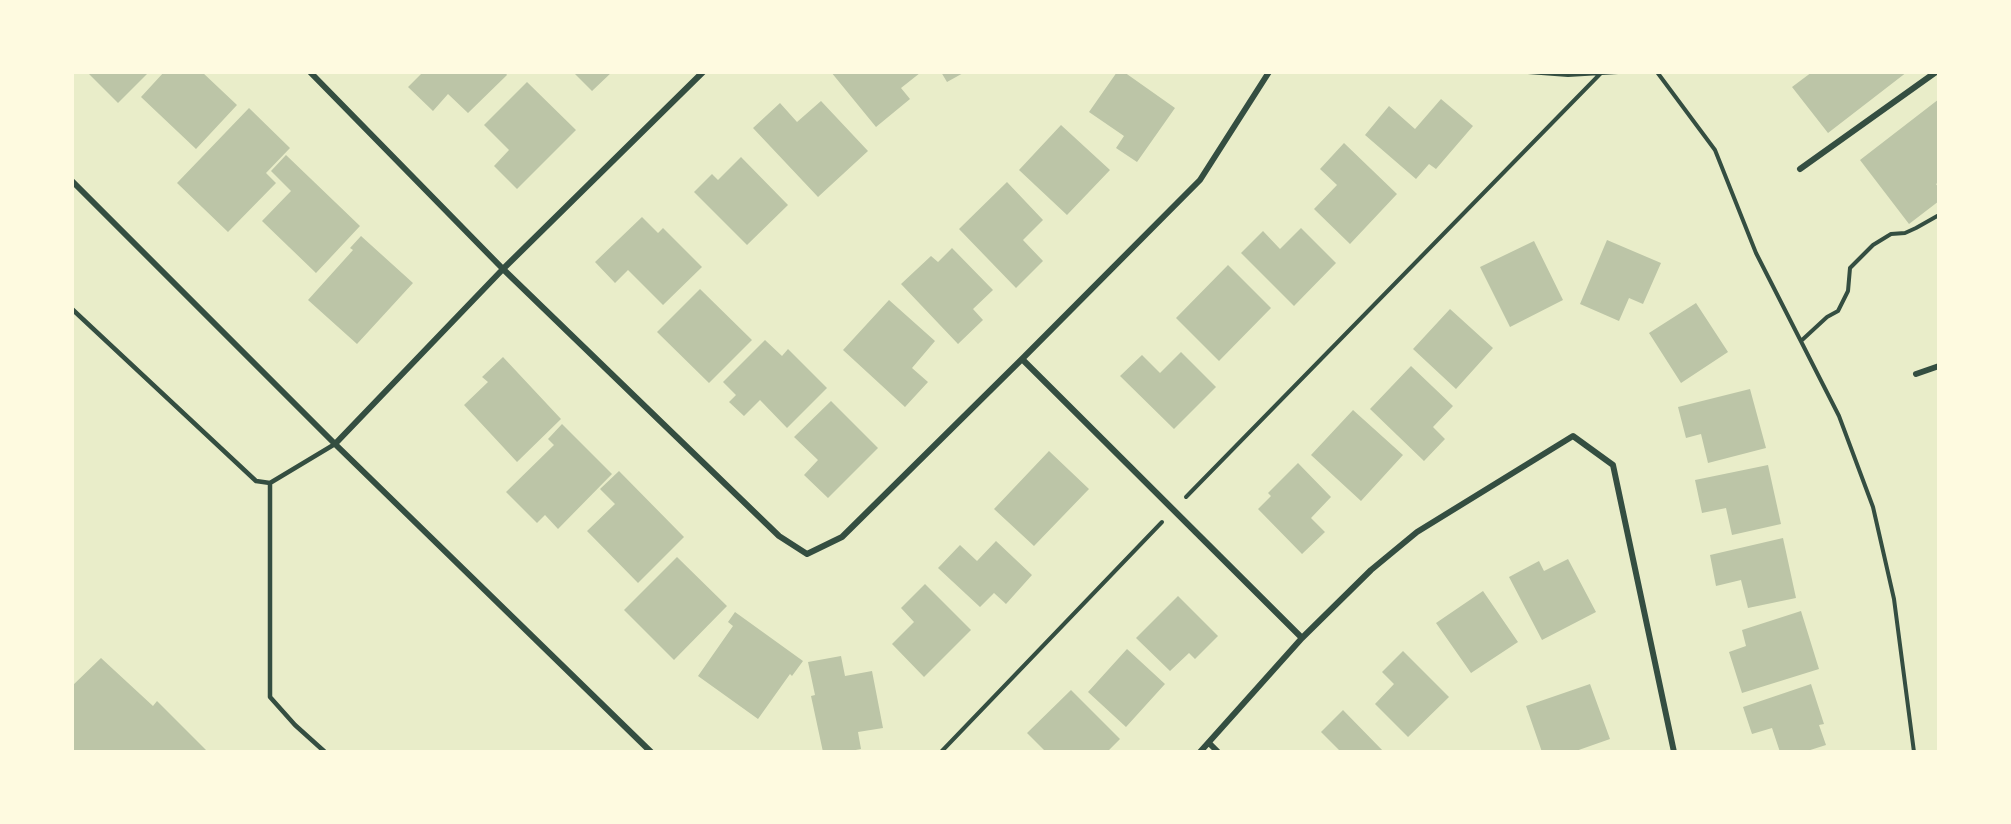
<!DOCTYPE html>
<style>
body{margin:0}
#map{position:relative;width:2011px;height:824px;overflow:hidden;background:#e9edc9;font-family:Signika,sans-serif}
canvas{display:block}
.frame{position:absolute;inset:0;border:74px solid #fefae0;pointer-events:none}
</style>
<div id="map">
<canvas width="2011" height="824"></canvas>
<div class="frame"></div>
</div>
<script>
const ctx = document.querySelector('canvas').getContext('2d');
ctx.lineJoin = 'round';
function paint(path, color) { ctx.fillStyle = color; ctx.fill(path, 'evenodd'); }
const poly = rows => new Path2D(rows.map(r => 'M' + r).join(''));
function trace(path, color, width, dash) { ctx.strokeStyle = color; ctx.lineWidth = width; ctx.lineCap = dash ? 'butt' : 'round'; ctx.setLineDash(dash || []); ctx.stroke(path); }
paint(poly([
 [87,72,149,72,118,103],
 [164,72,202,72,237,105,196,149,141,97],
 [423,72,505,72,507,75,468,113,448,94,433,111,408,87],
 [573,72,612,72,592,91],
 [831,72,918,72,920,73,901,88,910,99,876,127],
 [941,72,965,72,947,82],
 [1117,72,1124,72,1175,108,1137,162,1116,148,1124,136,1089,112],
 [1812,72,1907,72,1828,133,1792,87],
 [527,82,576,130,517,189,494,166,509,150,484,125],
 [1441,99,1473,126,1436,169,1429,164,1416,179,1365,135,1389,106,1415,129],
 [1939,99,1939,182,1936,184,1939,188,1939,201,1909,224,1860,160],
 [821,101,868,151,818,197,753,128,780,103,797,122],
 [249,108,290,148,266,173,276,183,228,232,177,183],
 [1061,125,1110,170,1067,215,1019,170],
 [1344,143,1397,194,1350,244,1314,209,1337,185,1320,169],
 [286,155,360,226,316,273,262,221,291,191,271,171],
 [741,157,788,205,747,245,694,192,712,174,718,180],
 [1007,182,1043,220,1023,240,1043,261,1016,288,959,229],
 [642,217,658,233,663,228,702,267,663,305,628,270,615,283,595,262],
 [1301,228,1336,263,1294,306,1241,253,1263,231,1280,249],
 [361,236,413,283,357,344,308,300,353,250,350,248],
 [1607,240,1661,263,1643,304,1629,298,1619,321,1580,304],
 [1534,241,1563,300,1510,327,1480,267],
 [952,248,993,290,973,309,983,320,958,344,901,284,931,256,938,262],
 [1228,265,1271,308,1219,361,1176,318],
 [700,289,752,340,709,383,657,332],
 [889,300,935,341,912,368,928,382,905,407,843,350],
 [1696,303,1728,352,1681,383,1649,333],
 [1450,309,1493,348,1456,389,1413,349],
 [765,340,782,356,788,349,827,388,787,428,760,400,744,416,729,402,736,395,723,382],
 [1181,352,1216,387,1174,429,1120,376,1142,355,1160,373],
 [503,357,561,419,517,462,464,405,488,382,482,377],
 [1411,366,1453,406,1433,427,1445,439,1424,461,1370,409],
 [1750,389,1766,448,1708,463,1701,434,1686,438,1678,407],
 [831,401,878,448,828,498,804,475,818,460,794,437],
 [1353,410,1403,455,1361,501,1311,455],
 [562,424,612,474,558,529,545,515,537,523,506,492,554,445,548,439],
 [1049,451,1089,489,1034,546,994,509],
 [1298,463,1331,497,1311,518,1325,532,1302,554,1258,509,1271,496,1268,493],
 [1768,465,1781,524,1732,535,1726,508,1702,513,1695,480],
 [619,471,684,537,638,583,587,531,615,504,600,489],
 [1783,538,1796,598,1748,608,1741,580,1716,586,1710,555],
 [996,541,1032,575,1006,604,994,593,980,607,938,568,960,545,977,561],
 [677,557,727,606,674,660,624,610],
 [1568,559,1596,612,1542,640,1509,577,1539,561,1544,571],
 [925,584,971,630,924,677,892,644,914,622,901,608],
 [1483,591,1518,642,1471,673,1436,623],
 [1178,596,1218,636,1195,659,1189,653,1170,671,1136,638],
 [1801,611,1819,669,1742,693,1729,652,1746,646,1742,630],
 [735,612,803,661,792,676,790,674,758,719,698,676,733,626,728,622],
 [1127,649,1165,684,1126,727,1088,692],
 [1403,651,1449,697,1408,737,1375,704,1394,684,1382,672],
 [841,656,845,676,872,671,883,728,858,732,861,749,845,752,823,752,811,696,815,695,808,662],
 [101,658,153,706,157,701,208,752,72,752,72,686],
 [1590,684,1610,739,1573,752,1542,752,1526,706],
 [1811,684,1824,724,1819,725,1826,745,1804,752,1780,752,1772,728,1752,734,1743,707],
 [1071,690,1120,739,1107,752,1046,752,1027,733],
 [1343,710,1384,752,1337,752,1339,750,1321,732]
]), '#bcc5a7');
trace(poly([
 [1528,72,1568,75,1618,72],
 [1657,72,1715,150,1756,253,1839,416,1873,507,1894,599,1914,752],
 [1801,341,1827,317,1838,311,1848,291,1850,268,1873,245,1891,234,1905,233,1916,228,1939,215],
 [1186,497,1601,73],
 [941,752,1162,522]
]), '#344e41', 4);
trace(poly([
 [72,309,256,481,270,483,335,444],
 [270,483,270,697,295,725,325,752]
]), '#344e41', 4.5);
trace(poly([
 [310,72,503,269,779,536,807,554,842,537,1022,359,1200,180,1269,72],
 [1800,169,1936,72],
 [72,181,335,444,651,752],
 [1022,359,1302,638],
 [1916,374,1939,366],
 [335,444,503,269,703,72],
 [1209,743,1218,752],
 [1200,752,1302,638,1371,570,1417,532,1573,436,1613,465,1674,752]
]), '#344e41', 6);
</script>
